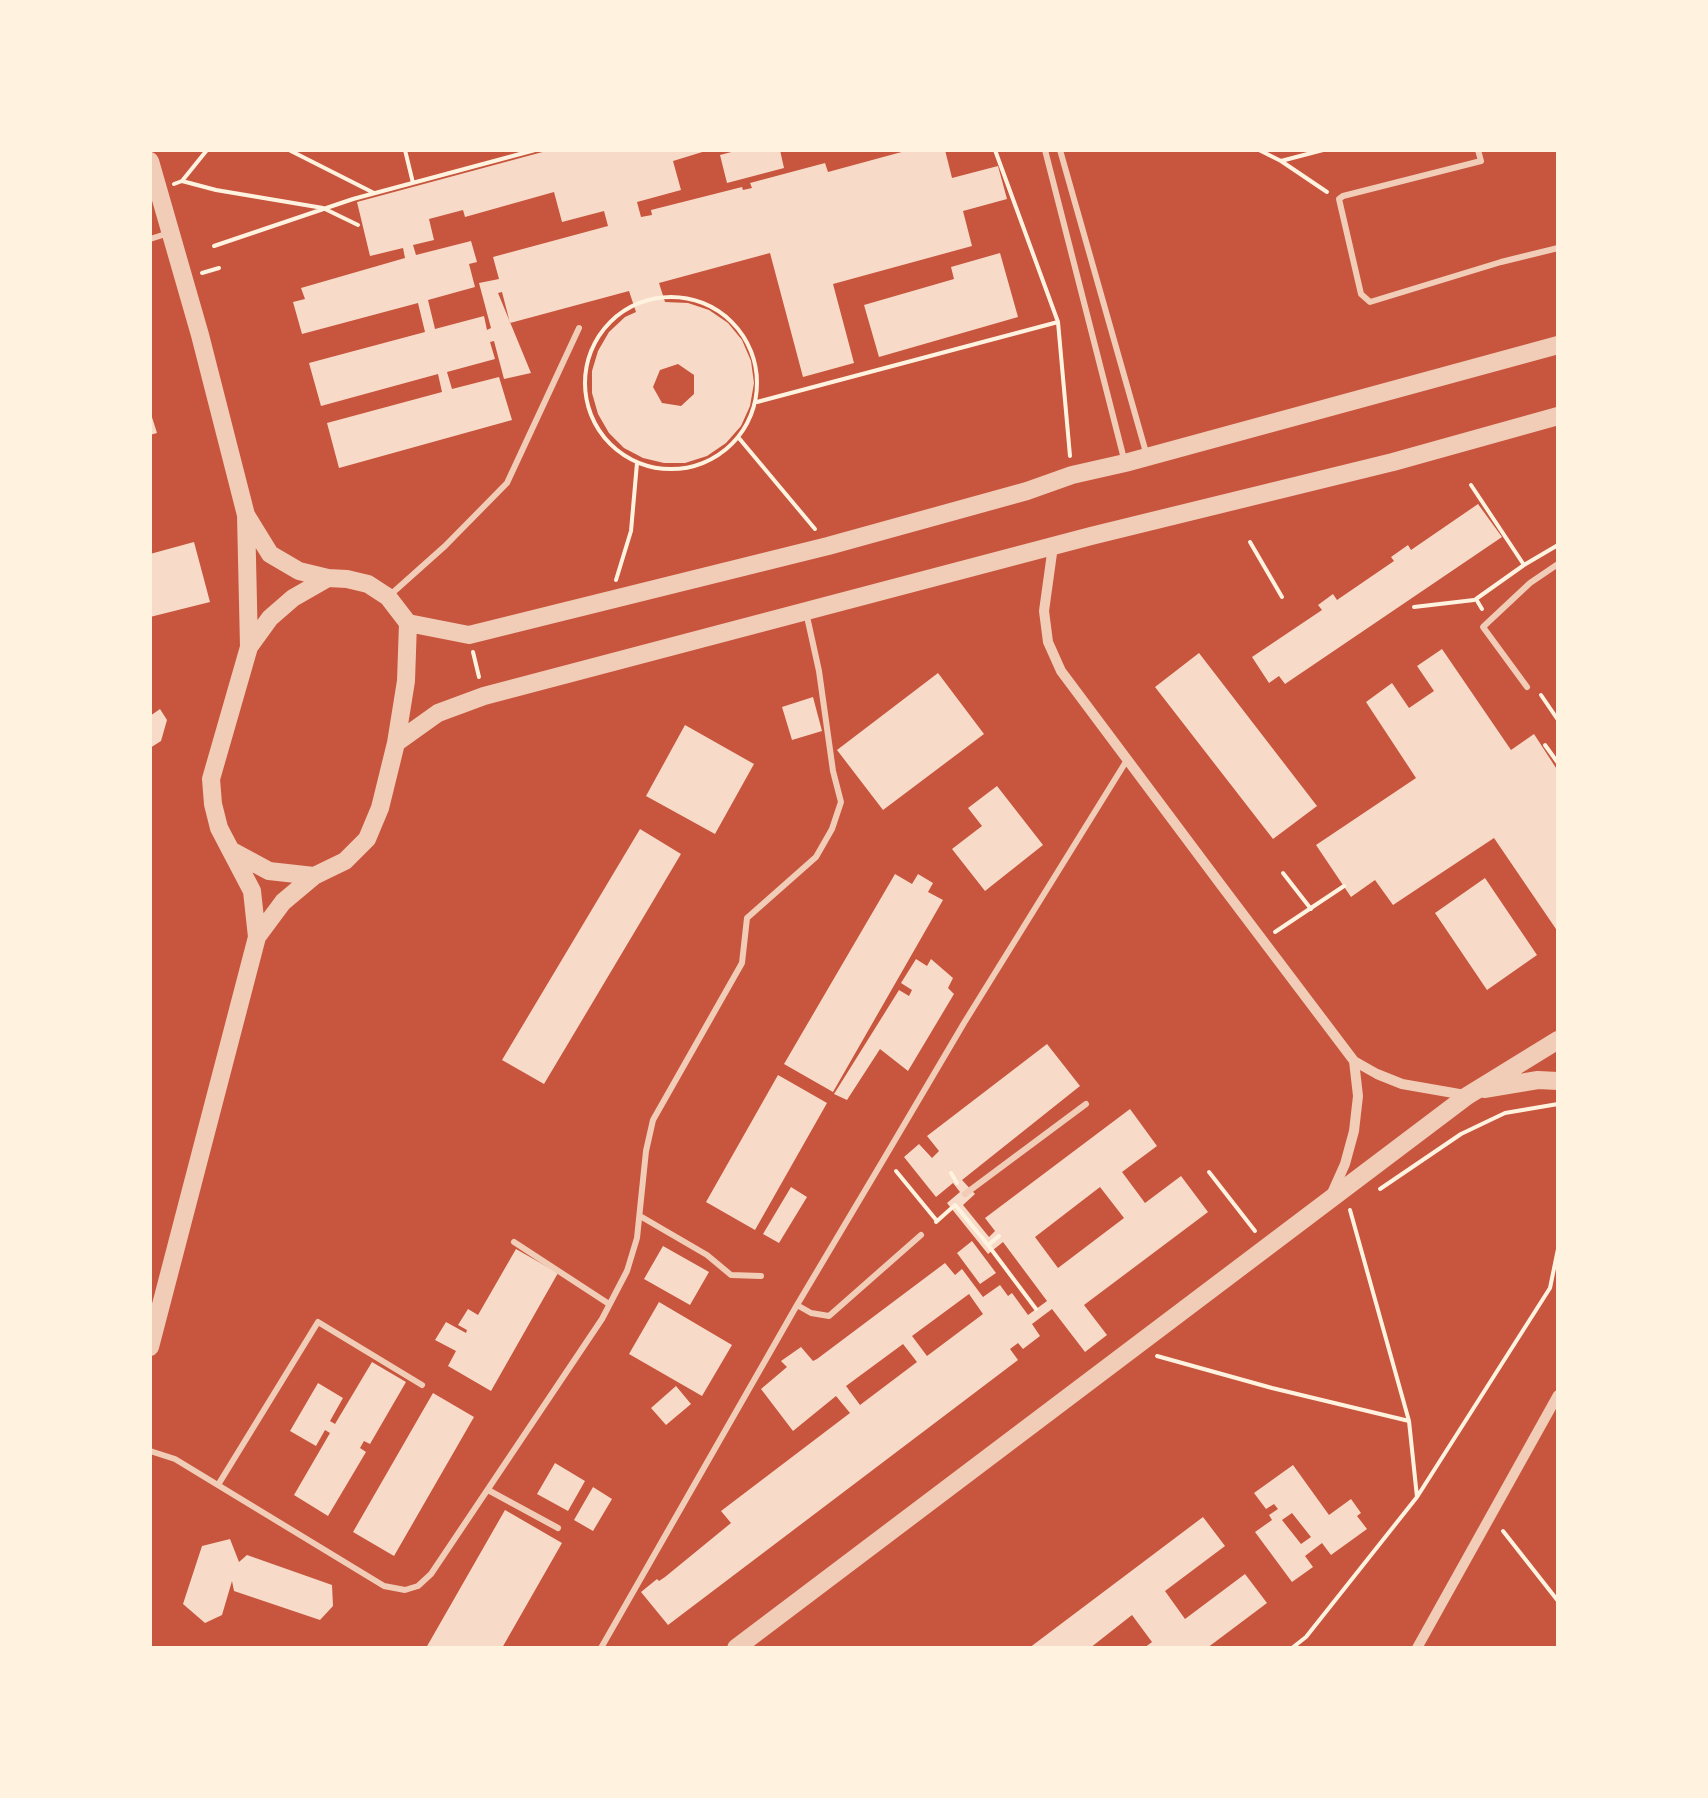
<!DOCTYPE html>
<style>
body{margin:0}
#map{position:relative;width:1708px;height:1798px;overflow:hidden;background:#c8553d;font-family:Figtree,sans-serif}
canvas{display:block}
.frame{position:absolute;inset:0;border:152px solid #fff3e0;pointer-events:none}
</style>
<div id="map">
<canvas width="1708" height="1798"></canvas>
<div class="frame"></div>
</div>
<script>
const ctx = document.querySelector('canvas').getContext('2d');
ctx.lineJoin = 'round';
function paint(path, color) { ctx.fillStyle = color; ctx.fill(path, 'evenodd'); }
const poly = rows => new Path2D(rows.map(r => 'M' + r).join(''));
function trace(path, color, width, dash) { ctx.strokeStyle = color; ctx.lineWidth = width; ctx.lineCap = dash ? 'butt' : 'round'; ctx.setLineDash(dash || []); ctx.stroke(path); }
paint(poly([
 [550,150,709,150,673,161,681,190,637,202,641,217,652,215,651,210,742,187,743,190,752,188,750,183,825,163,828,172,909,150,945,150,952,178,998,166,1007,199,963,211,972,246,833,284,854,363,803,377,770,253,659,283,665,302,688,303,709,310,728,323,742,340,751,361,754,383,750,406,741,426,726,443,707,456,685,463,664,463,643,458,624,448,609,433,598,414,592,393,592,371,598,351,609,332,625,317,636,312,629,291,510,323,502,292,498,293,531,373,504,379,494,341,490,342,495,359,447,372,452,389,499,377,512,420,339,468,327,423,442,392,438,374,321,406,309,363,425,332,418,303,302,334,293,302,305,299,301,288,405,258,403,248,370,256,357,202],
 [554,192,562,222,604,211,608,226,493,257,499,279,479,283,491,328,487,330,484,316,435,329,428,300,475,287,469,264,477,262,471,241,416,255,413,245,434,240,429,219,463,210,465,217],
 [678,364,694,375,694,394,681,406,662,403,653,387,660,370],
 [739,150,780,150,784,168,727,183,720,155],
 [1000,253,1018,317,879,357,864,305,954,279,951,267],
 [150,411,157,433,150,435],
 [1478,504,1502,537,1285,684,1279,676,1269,683,1252,657,1322,610,1318,605,1333,594,1337,600,1394,561,1391,557,1408,545,1411,550],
 [194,542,210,602,150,617,150,554],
 [1442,649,1511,750,1534,734,1558,771,1558,932,1494,838,1393,905,1375,880,1351,897,1316,845,1416,778,1366,702,1392,683,1409,708,1434,691,1417,666],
 [1199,653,1317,806,1273,839,1155,687],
 [938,673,984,734,883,810,837,750],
 [813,697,822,731,792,740,782,707],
 [160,709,167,720,161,741,150,748,150,716],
 [685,725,754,764,715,834,646,796],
 [997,786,1043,845,985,891,952,849,982,826,968,808],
 [640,829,681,854,544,1084,502,1060],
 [895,874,912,884,918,874,933,883,928,892,943,900,833,1092,784,1064],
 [1485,878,1537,955,1487,990,1435,913],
 [916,959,927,966,931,959,953,978,948,988,954,994,908,1071,880,1049,847,1100,834,1094,899,990,909,996,912,990,901,983],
 [1047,1044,1080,1086,962,1180,975,1194,963,1205,989,1237,995,1231,985,1218,1130,1109,1157,1146,1122,1172,1145,1203,1181,1176,1208,1212,1084,1305,1107,1335,1085,1352,1052,1309,1032,1324,1040,1336,1023,1349,1018,1343,1010,1349,1018,1360,668,1625,641,1592,657,1579,659,1581,665,1577,731,1523,721,1511,850,1413,836,1396,793,1431,761,1389,787,1367,781,1361,801,1347,813,1361,817,1359,945,1263,955,1275,962,1269,983,1297,1000,1285,1008,1296,1012,1293,1028,1315,1047,1301,1003,1242,988,1254,947,1203,960,1192,953,1183,936,1197,904,1157,919,1144,932,1158,939,1151,927,1136],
 [1100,1187,1124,1218,1058,1268,1035,1237],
 [969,1294,983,1314,927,1356,912,1336],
 [903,1344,917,1362,860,1405,846,1386],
 [778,1075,827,1103,755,1230,706,1202],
 [791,1187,807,1197,779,1243,763,1234],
 [972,1241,996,1273,980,1284,957,1253],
 [663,1246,709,1272,690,1305,644,1279],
 [516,1249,558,1273,491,1391,448,1366,456,1351,435,1340,446,1322,466,1333,467,1330,458,1325,468,1309,478,1315],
 [659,1302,732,1345,702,1396,629,1354],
 [372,1362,406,1382,370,1444,364,1441,360,1448,366,1452,328,1516,294,1495,330,1433,325,1430,316,1446,290,1431,318,1383,343,1398,330,1421,335,1424],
 [676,1386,691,1404,666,1425,651,1408],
 [433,1393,474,1417,394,1556,353,1532],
 [555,1463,585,1481,568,1511,537,1494],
 [1293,1465,1329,1515,1351,1499,1361,1513,1357,1516,1367,1529,1331,1555,1322,1543,1305,1556,1313,1567,1292,1582,1255,1532,1272,1520,1269,1515,1278,1509,1274,1504,1266,1509,1254,1493],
 [1292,1513,1311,1537,1301,1544,1282,1520],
 [593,1487,612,1499,593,1531,574,1520],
 [505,1510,562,1543,502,1648,426,1648],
 [1203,1517,1225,1546,1165,1591,1185,1619,1245,1574,1267,1603,1207,1648,1144,1648,1152,1642,1132,1615,1090,1648,1029,1648],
 [230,1539,239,1562,247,1555,332,1585,333,1606,320,1620,234,1591,232,1581,222,1615,205,1623,183,1604,202,1546]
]), '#f7dbc8');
trace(poly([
 [289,150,374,193],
 [405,150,413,183],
 [995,150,1058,322],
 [1259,150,1281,161,1327,192],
 [1281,161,1323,150],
 [182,181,207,150],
 [174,184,182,181,216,190,323,208,358,225],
 [214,246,353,199,535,150],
 [202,273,219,268],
 '585 383a86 86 0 1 1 172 0a86 86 0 1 1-172 0Z',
 [757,402,1058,322,1070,456],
 [738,437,815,529],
 [1471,485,1524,565,1476,599,1482,609],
 [1250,542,1282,597],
 [1524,565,1558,545],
 [616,580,631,531,637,463],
 [1414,607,1474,600],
 [473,652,479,677],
 [1541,695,1558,720],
 [1545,745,1558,763],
 [1283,873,1311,909],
 [1275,932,1344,886],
 [896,1171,937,1221],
 [1209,1172,1255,1231],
 [951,1173,957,1183],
 [1380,1189,1461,1134,1505,1113,1558,1104],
 [956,1206,988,1245,999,1236],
 [1350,1210,1409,1421,1417,1497],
 [936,1222,955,1205],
 [988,1245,1036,1309],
 [1157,1356,1272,1388,1409,1421],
 [1503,1531,1558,1601],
 [1292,1648,1306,1637,1417,1497,1550,1288,1558,1249]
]), '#fff3e0', 4);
trace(poly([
 [1045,150,1124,459],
 [1060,150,1147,456],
 [1478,150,1481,161,1343,196,1339,199,1361,294,1370,302,1501,262,1558,248],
 [150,239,169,233],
 [389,596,445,546,507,483,579,328],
 [1527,687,1483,627,1530,583,1558,564],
 [965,1194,1086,1104],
 [640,1216,707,1255,731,1275,761,1276],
 [514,1242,609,1304],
 [797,1305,811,1313,829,1316,921,1235],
 [150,1451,175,1459,384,1586,405,1590,418,1586,431,1574,602,1319,627,1271,637,1238,646,1151,653,1120,742,963,747,918,816,857,832,829,841,802,833,771,819,671,806,612],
 [218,1485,318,1322,422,1385],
 [488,1490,558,1528],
 [601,1648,797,1305,885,1157,964,1023,1127,760]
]), '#f1ccb7', 6);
trace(poly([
 [1053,546,1044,611,1048,642,1061,671,1221,885,1354,1061,1377,1074,1402,1084,1465,1095],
 [1332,1193,1345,1164,1354,1131,1358,1096,1354,1061],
 [1417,1648,1558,1395]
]), '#f1ccb7', 10);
trace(poly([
 [150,161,200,335,246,515,249,647],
 [408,623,469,635,828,546,1027,491,1072,475,1125,463,1558,345],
 [396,743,438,713,484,696,1091,536,1393,462,1558,416],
 [232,851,269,871,314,876,345,861,367,839,380,808,396,743,406,681,408,623,388,597,368,584,347,579,328,578,299,571,270,554,246,515],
 [257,937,252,891,219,828,213,804,211,779,249,647,270,618,293,598,328,578],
 [1484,1089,1538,1080,1558,1081],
 [150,1347,257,937,283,902,314,876],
 [736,1648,1467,1096,1558,1040]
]), '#f1ccb7', 18);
</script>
